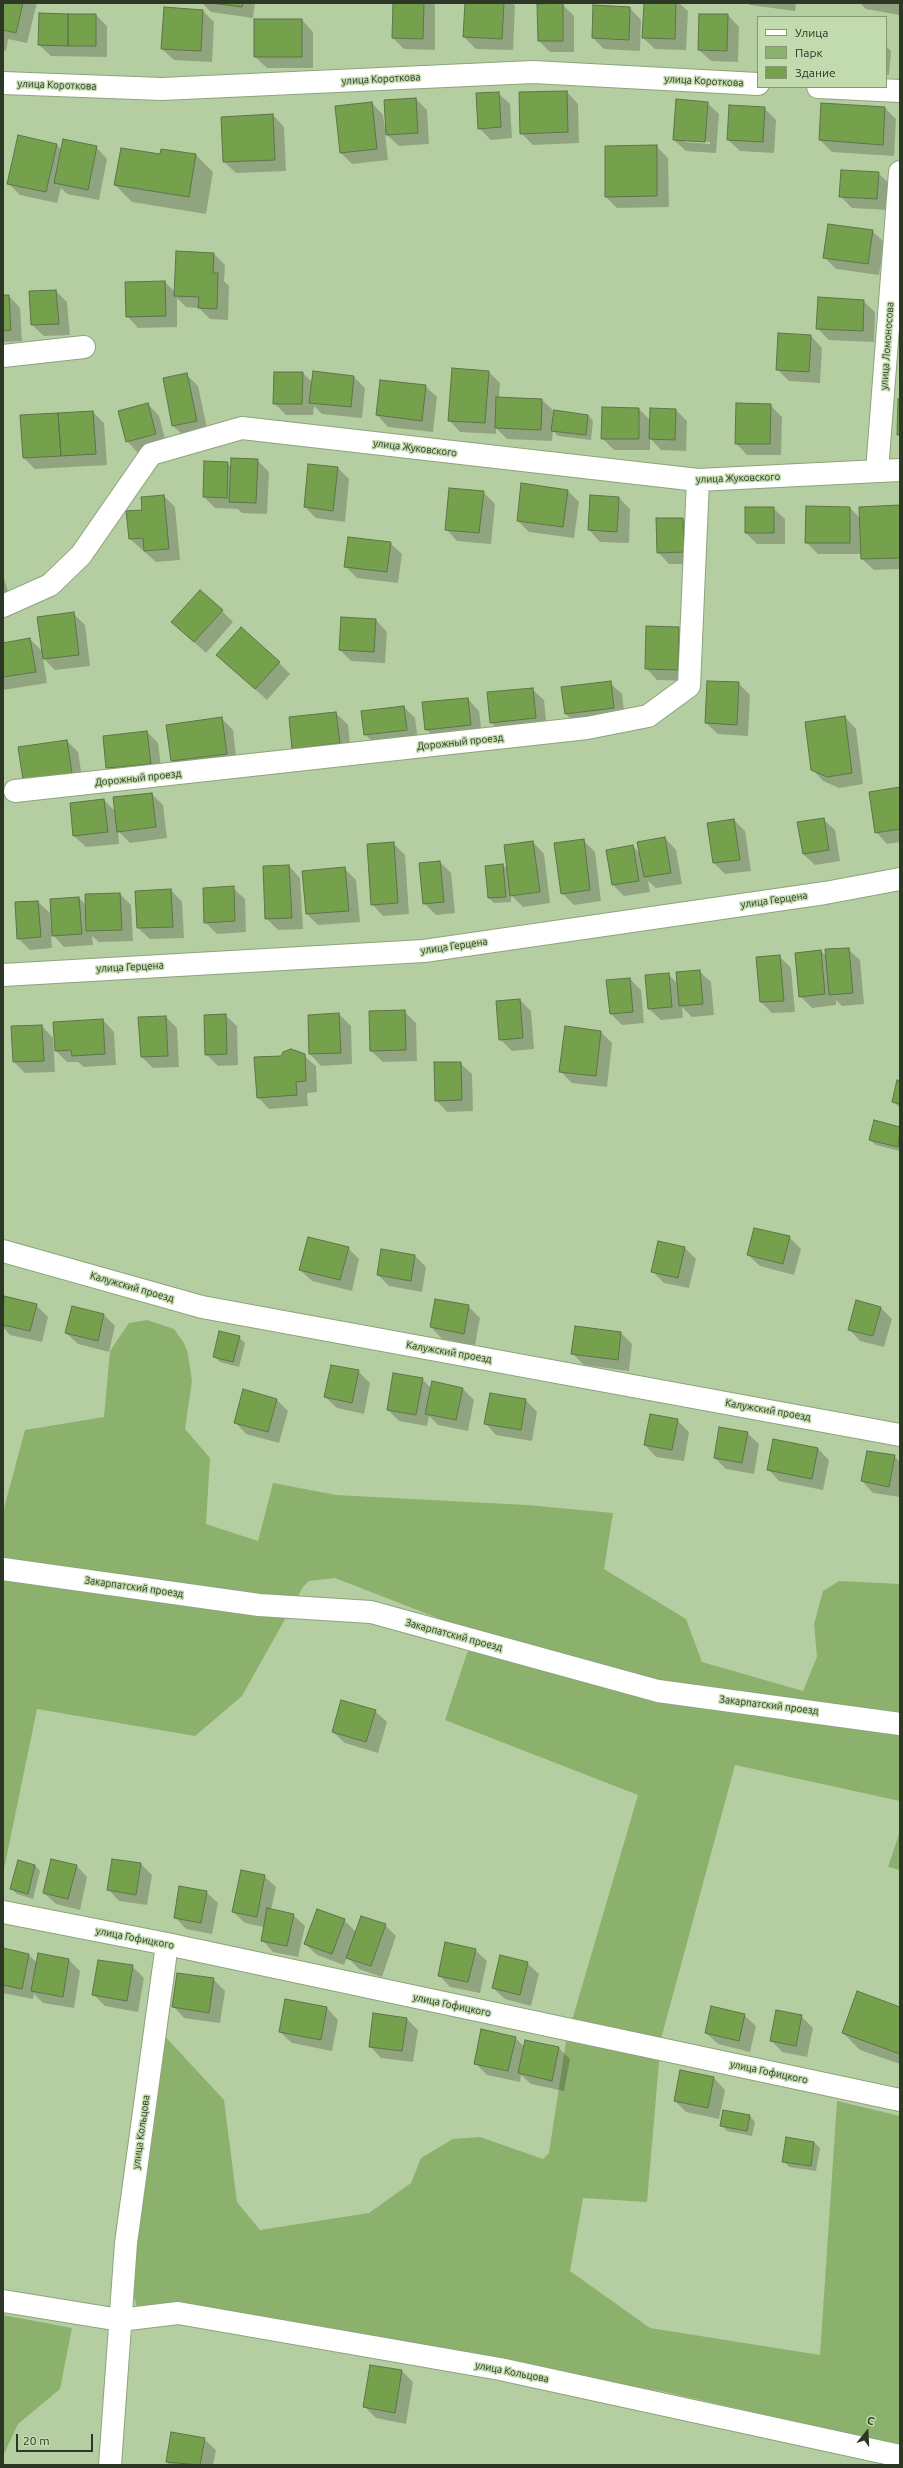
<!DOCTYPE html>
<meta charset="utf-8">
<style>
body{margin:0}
#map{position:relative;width:903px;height:2468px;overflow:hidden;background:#b5cea1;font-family:Ubuntu,sans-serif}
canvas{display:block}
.frame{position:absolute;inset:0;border:4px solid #2d3725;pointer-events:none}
.legend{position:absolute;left:757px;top:16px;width:130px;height:72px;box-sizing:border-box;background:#c1dbae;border:1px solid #869977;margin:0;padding:5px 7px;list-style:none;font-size:12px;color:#2d3725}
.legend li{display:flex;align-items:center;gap:8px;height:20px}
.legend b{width:20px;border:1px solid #869977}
.north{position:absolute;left:847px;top:2412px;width:40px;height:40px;-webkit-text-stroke:3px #c1dbae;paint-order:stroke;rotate:18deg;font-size:11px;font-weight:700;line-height:16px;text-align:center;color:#2d3725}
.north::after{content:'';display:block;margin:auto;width:14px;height:18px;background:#2d3725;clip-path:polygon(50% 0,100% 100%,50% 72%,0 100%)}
.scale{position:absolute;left:16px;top:2434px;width:77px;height:18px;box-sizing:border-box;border:2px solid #2d3725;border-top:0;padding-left:5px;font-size:12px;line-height:14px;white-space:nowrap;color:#2d3725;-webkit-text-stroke:3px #c1dbae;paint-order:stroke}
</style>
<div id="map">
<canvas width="903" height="2468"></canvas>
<div class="frame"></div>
<ul class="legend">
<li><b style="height:5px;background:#fff"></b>Улица</li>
<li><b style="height:11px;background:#8cb16d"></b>Парк</li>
<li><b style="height:11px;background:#75a14c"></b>Здание</li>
</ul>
<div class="north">С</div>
<div class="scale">20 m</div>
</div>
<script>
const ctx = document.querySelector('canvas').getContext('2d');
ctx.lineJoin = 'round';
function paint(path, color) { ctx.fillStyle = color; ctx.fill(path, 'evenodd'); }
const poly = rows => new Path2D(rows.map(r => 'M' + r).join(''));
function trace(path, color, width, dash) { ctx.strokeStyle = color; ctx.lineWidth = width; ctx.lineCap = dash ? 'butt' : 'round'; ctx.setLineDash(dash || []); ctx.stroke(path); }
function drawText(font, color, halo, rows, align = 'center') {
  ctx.font = font + ' Ubuntu,sans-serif'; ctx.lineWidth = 3; ctx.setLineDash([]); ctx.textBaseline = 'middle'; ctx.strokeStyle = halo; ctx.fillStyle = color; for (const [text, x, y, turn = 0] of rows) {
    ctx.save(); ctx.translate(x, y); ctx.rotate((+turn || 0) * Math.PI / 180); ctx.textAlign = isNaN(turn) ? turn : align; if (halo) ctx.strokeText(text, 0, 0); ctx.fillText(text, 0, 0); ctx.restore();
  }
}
paint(poly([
 [147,1320,174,1329,184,1343,188,1354,192,1381,185,1429,210,1458,206,1524,258,1541,273,1483,336,1495,527,1505,613,1513,604,1569,686,1619,702,1662,803,1691,817,1657,814,1624,823,1591,839,1581,900,1584,900,1801,735,1765,661,2039,647,2202,583,2198,570,2271,650,2328,820,2355,837,2101,900,2116,900,2445,661,2391,291,2330,210,2307,138,2311,127,2273,161,2032,224,2100,237,2202,260,2230,369,2213,411,2183,421,2158,453,2139,480,2137,543,2159,549,2153,566,2041,638,1795,445,1720,467,1653,477,1644,461,1627,335,1578,309,1581,303,1587,242,1696,195,1736,37,1709,3,1874,3,1512,25,1430,104,1417,110,1351,129,1323],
 [900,1831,900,1870,888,1867],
 [3,2315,72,2328,60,2389,18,2424,3,2456]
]), '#8cb16d');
paint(poly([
 [3,3,37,3,27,43,8,39,6,51,3,50],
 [202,3,255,3,253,18,211,12],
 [394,3,433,3,435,5,435,50,404,49,393,38],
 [483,3,512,3,515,6,513,50,476,49,464,37],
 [645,3,679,3,688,11,686,50,655,49,643,38],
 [748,3,796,3,795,11,750,5],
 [860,3,900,3,899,15,866,9],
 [562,4,574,16,574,52,550,52,539,41],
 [165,8,203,11,214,22,212,62,174,60,162,49],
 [630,8,641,20,640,51,604,49,593,38],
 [96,15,107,26,107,57,51,56,39,45],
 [728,15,739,27,738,62,711,61,699,50],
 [302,20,313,32,313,68,267,68,255,57],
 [886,46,891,51,889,75,886,74],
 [567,92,578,104,579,143,533,145,521,133],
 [498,93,510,104,512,138,491,140,479,128],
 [416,99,427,110,429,144,399,146,385,133,388,160,352,164,341,153,336,107,372,103,383,115,385,129,387,129],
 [707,103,719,114,716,153,686,151,674,140],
 [685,140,710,142,710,144,685,142],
 [764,108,776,120,774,153,740,151,728,140],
 [885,108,896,119,894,156,832,152,820,140],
 [273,115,284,127,286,171,236,173,224,162],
 [56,144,62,150,96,147,107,159,99,200,67,194,61,188,57,203,20,195,8,183],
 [656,146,668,158,669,207,617,208,606,197],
 [162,150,196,155,213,172,206,214,132,202,115,185,161,155],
 [878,173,890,184,888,210,852,208,840,196],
 [872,231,884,242,879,275,836,269,825,258],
 [214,254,225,265,224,281,229,286,228,320,210,319,199,308,186,307,177,298,177,327,138,328,127,316,126,283,165,282,175,292],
 [56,291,67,302,70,335,44,336,32,325,30,292],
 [3,296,9,296,20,308,22,341,3,342],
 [863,301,875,312,874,342,829,340,817,328],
 [779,334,811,336,822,348,820,383,789,381,777,369],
 [488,371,500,383,499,398,542,400,554,411,588,415,593,421,591,440,558,436,553,431,552,441,507,439,496,428,496,434,460,432,449,420],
 [314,372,354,377,365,388,362,418,322,414,314,406,313,415,286,415,274,403,303,373,313,383],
 [187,375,198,386,208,433,185,437,173,426],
 [425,386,437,397,433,432,388,427,377,415],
 [148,404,159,416,167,446,138,453,127,441],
 [770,405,782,417,781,455,747,455,736,443],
 [639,409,650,420,676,410,687,421,686,451,661,450,650,438,650,450,614,450,602,438],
 [93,412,104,423,107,465,35,469,24,458],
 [257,460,269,472,267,514,242,513,238,509,215,508,204,497,227,463,231,467],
 [309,465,338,468,349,479,345,522,316,518,305,507],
 [567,490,579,502,574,538,529,532,518,521],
 [483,492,495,504,491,544,457,541,446,529],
 [164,496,175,507,180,560,156,562,130,539,144,511],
 [591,496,619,498,630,509,629,543,600,542,589,530],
 [900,506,900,569,874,570,862,559,862,554,818,554,806,542,850,508,860,518],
 [773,508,785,519,785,544,757,544,746,533],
 [683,519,694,530,695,564,669,564,658,552],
 [390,543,402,554,398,583,357,578,345,566],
 [3,575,13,609,3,612],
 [222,611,233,622,206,653,184,633],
 [73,613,85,625,90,666,55,670,43,658,47,683,3,690,3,644,30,639,43,652],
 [376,620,387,632,385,663,351,661,340,650],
 [679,628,690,639,689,681,657,680,646,668],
 [279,663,290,674,267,700,229,666],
 [610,683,622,694,625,719,577,725,566,714],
 [738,683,750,695,748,736,718,734,706,723],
 [532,689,544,700,547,729,502,734,491,722],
 [468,699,479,711,482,736,438,741,426,729],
 [404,707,415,718,418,741,376,746,365,734],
 [336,713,348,725,351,755,304,760,293,748],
 [845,717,856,729,863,784,839,788,823,781,812,769],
 [221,718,233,730,237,765,183,772,172,761],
 [147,732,158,743,162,775,119,779,107,768,104,737],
 [67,741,78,752,83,784,35,791],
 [900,789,900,842,887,844,876,832],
 [152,794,163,805,167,838,130,843,118,831,119,844,86,847,74,836,104,800,116,812],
 [823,819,835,830,840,861,815,865,803,854],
 [734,820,745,831,751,871,725,874,714,863],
 [665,838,676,850,682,884,656,888,648,881,650,892,624,896,613,885,607,851,633,846,640,854],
 [583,840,595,852,601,901,574,905,562,893],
 [533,842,544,854,550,903,523,907,511,895,511,902,494,903,489,898,503,865,508,870],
 [393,843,405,855,409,914,383,916,372,904],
 [440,862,451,873,455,913,436,915,424,903],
 [289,866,300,878,303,929,278,930,266,918],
 [344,868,356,880,360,922,318,925,307,914],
 [233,888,245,899,246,932,217,934,205,922],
 [171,890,182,902,184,938,150,939,138,928],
 [120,894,131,905,133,941,99,942,92,936,93,945,64,947,51,933,52,948,30,950,18,938,16,903,38,902,50,913,51,931,53,931,79,898,86,905],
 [848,949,860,960,864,1004,842,1006,836,1000,836,1005,812,1008,800,996,821,951,827,957],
 [779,956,791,968,795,1012,772,1013,761,1002],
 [699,971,711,982,714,1015,692,1017,682,1007,683,1018,661,1020,649,1009,668,974,678,984],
 [630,979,641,990,644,1023,622,1025,611,1014],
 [520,1000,531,1011,534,1049,512,1051,500,1039],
 [404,1011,416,1023,417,1061,383,1062,371,1051],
 [339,1014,351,1026,352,1064,321,1066,310,1054,309,1016],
 [225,1015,237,1026,238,1065,218,1066,206,1054],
 [166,1017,177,1028,179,1067,153,1068,142,1057],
 [103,1020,114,1032,116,1065,84,1067,78,1062,67,1062,56,1051,54,1023],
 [42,1026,53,1038,55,1072,25,1073,14,1062,12,1027],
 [601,1032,612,1043,607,1087,572,1083,560,1071],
 [287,1050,297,1050,316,1066,317,1092,307,1093,308,1106,269,1109,258,1097],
 [460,1063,472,1074,473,1111,447,1112,436,1100],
 [900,1082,900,1108,894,1102],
 [875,1121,900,1128,900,1151,876,1145,870,1140],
 [789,1237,801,1249,794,1275,760,1266,748,1255],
 [684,1247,696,1259,689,1288,664,1283,653,1272],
 [348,1248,359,1259,352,1291,312,1281,300,1270],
 [415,1256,426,1267,422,1292,389,1286,378,1275],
 [5,1298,36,1305,48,1317,42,1342,10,1335,3,1327],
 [468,1306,480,1318,475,1345,442,1339,431,1327],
 [881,1308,892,1319,884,1347,860,1341,849,1329],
 [104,1315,115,1326,109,1352,78,1344,66,1333],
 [621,1333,632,1344,629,1371,584,1365,572,1353],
 [239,1337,245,1343,239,1367,220,1362,214,1356],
 [358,1371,370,1383,364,1414,337,1408,325,1397],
 [422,1379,432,1389,463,1389,474,1400,468,1431,438,1425,429,1416,427,1426,399,1421,388,1410],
 [490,1394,526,1400,537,1412,532,1441,496,1435,485,1423],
 [277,1400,288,1411,279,1443,246,1434,235,1422],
 [677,1420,689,1432,684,1461,656,1457,645,1445],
 [747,1433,759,1444,754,1474,726,1469,715,1458],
 [774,1440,818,1449,829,1460,823,1490,779,1481,768,1469],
 [894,1456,900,1462,900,1497,873,1493,862,1481],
 [375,1711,387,1722,378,1753,345,1743,333,1732],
 [141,1864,152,1875,147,1905,119,1901,108,1889],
 [35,1865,40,1871,33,1899,17,1894,12,1889],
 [76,1865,87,1877,80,1910,56,1904,44,1893],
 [264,1876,276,1887,271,1910,293,1915,305,1926,298,1957,273,1952,262,1940,264,1927,245,1923,233,1912],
 [206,1892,218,1903,212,1934,186,1929,175,1917],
 [344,1920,356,1932,385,1925,396,1936,382,1977,359,1969,347,1957,344,1965,317,1955,305,1944],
 [3,1949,29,1955,37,1963,38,1954,69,1960,80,1971,74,2008,43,2003,34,1994,33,1999,3,1993],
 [475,1950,487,1961,480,1993,450,1987,439,1975],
 [527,1963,539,1974,531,2006,505,1999,493,1988],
 [132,1966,144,1978,138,2012,105,2006,94,1995],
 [213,1979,225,1991,220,2023,184,2018,173,2006],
 [286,2000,327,2008,338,2020,332,2051,292,2043,280,2032],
 [900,2008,900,2064,860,2050,843,2033],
 [744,2015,756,2026,750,2052,718,2044,706,2033],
 [801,2016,813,2028,807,2057,782,2052,771,2040],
 [407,2019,418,2030,413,2062,381,2058,370,2046],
 [515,2038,525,2047,559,2048,570,2059,564,2091,531,2084,521,2075,520,2082,487,2075,475,2063],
 [681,2071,714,2078,725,2090,719,2119,686,2112,675,2101],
 [724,2111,750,2116,755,2122,752,2136,727,2131,721,2125],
 [787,2138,814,2142,820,2148,816,2171,789,2167,784,2161],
 [402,2371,413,2382,406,2424,376,2418,365,2407],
 [204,2439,216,2450,213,2465,170,2465,167,2462]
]), '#0003');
const building = poly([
 [3,3,23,3,16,33,3,30,3,3],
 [211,3,243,3,242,7,211,3],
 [393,3,424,3,423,39,392,38,393,3],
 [465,3,504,3,502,39,463,37,465,3],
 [563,3,563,41,538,41,537,4,563,3],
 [644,3,676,3,675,39,642,38,644,3],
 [593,5,630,7,629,40,592,38,593,5],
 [164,7,203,10,201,51,161,49,164,7],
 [39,13,68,14,68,46,38,45,39,13],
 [68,14,96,14,96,46,68,46,68,14],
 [699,14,728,14,727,51,698,50,699,14],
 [254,19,302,19,302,57,254,57,254,19],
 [567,91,568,132,520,134,519,92,567,91],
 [499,92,501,127,478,129,476,93,499,92],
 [416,98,418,133,386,135,384,100,416,98],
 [676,99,708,102,705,142,673,140,676,99],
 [372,102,377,149,340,153,335,106,372,102],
 [821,103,885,107,883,145,819,140,821,103],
 [729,105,765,107,763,142,727,140,729,105],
 [273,114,275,160,223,162,221,117,273,114],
 [18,135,57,144,46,192,7,184,18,135],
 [63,139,97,146,88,190,54,183,63,139],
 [657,145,657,196,605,197,605,146,657,145],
 [121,148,160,154,161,149,196,154,189,197,114,185,121,148],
 [841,170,879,172,877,199,839,197,841,170],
 [828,224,873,230,868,264,823,258,828,224],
 [176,251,214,253,213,273,218,273,217,309,198,308,199,297,174,296,176,251],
 [165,281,166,316,126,317,125,282,165,281],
 [56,290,59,324,31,325,29,291,56,290],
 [3,295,9,295,11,330,3,331,3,295],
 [818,297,864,300,863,331,816,329,818,297],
 [778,333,811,335,809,372,776,370,778,333],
 [452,368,489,371,485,423,448,421,452,368],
 [313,371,354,376,351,407,309,403,313,371],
 [274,372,303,372,302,404,273,404,274,372],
 [187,373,197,421,172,426,163,378,187,373],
 [380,380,426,385,422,421,376,415,380,380],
 [496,397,542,399,541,430,495,428,496,397],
 [898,399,900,399,900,435,897,435,898,399],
 [148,403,156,434,126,442,118,411,148,403],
 [736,403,771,404,770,444,735,444,736,403],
 [602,407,639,408,639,439,601,439,602,407],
 [650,408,676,409,675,440,649,439,650,408],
 [554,410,588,415,586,435,551,431,554,410],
 [93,411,96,454,61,456,58,413,93,411],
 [58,413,61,456,23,458,20,415,58,413],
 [231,458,258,459,256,503,229,502,231,458],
 [204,461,228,462,227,498,203,497,204,461],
 [308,464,338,467,333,511,304,507,308,464],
 [521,483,568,490,563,527,517,521,521,483],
 [449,488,484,491,479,533,445,530,449,488],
 [164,495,169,549,144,551,143,538,129,539,126,511,142,510,141,497,164,495],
 [590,495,619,497,617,532,588,530,590,495],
 [900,505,900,558,861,559,859,507,900,505],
 [806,506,850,507,850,543,805,543,806,506],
 [745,507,774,507,774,533,745,533,745,507],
 [656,518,683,518,684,552,657,553,656,518],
 [348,537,391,542,387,572,344,567,348,537],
 [200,590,223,610,194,642,171,622,200,590],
 [74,612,79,655,43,659,37,617,74,612],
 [341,617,376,619,374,652,339,650,341,617],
 [646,626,679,627,678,670,645,669,646,626],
 [241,627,280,662,255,689,216,655,241,627],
 [30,638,36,672,3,677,3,643,30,638],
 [611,681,614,708,565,714,561,687,611,681],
 [707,681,739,682,737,725,705,723,707,681],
 [533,688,536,718,490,723,487,692,533,688],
 [468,698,471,725,425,730,422,702,468,698],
 [404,706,407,730,364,735,361,711,404,706],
 [336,712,340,743,292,749,289,717,336,712],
 [845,716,852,773,827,777,811,770,805,722,845,716],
 [222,717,227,754,171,761,166,725,222,717],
 [147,731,151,764,106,768,103,736,147,731],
 [67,740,72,773,23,780,18,747,67,740],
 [900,787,900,829,875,833,869,792,900,787],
 [152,793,156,827,117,832,113,797,152,793],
 [104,799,108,832,73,836,70,803,104,799],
 [824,818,829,850,803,854,797,822,824,818],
 [734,819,740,860,713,863,707,823,734,819],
 [665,837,671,873,644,877,637,842,665,837],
 [584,839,590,890,561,894,554,843,584,839],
 [533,841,540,892,510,896,504,845,533,841],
 [394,842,398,903,371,905,367,844,394,842],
 [633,845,639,881,612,885,606,850,633,845],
 [440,861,444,902,423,904,419,863,440,861],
 [503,864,506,897,488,898,485,866,503,864],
 [289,865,292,918,265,919,263,866,289,865],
 [345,867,349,911,306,914,302,871,345,867],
 [234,886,235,921,204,923,203,888,234,886],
 [171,889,173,927,137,928,135,891,171,889],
 [120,893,122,930,86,931,85,894,120,893],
 [79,897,82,934,52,936,50,899,79,897],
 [38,901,41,937,17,939,15,902,38,901],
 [849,948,853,993,829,995,825,949,849,948],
 [821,950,825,994,799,997,795,953,821,950],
 [780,955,784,1001,760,1002,756,957,780,955],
 [700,970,703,1004,679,1006,676,972,700,970],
 [669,973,672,1007,648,1009,645,975,669,973],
 [630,978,633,1012,610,1014,606,980,630,978],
 [520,999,523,1038,499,1040,496,1001,520,999],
 [405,1010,406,1050,370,1051,369,1011,405,1010],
 [339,1013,341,1053,309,1054,308,1015,339,1013],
 [226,1014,227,1054,205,1055,204,1015,226,1014],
 [166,1016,168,1056,141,1057,138,1017,166,1016],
 [103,1019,105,1054,72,1056,71,1050,55,1051,53,1022,103,1019],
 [42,1025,44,1061,13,1062,11,1026,42,1025],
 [565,1026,601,1031,596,1076,559,1072,565,1026],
 [291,1049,305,1054,306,1081,296,1082,297,1095,257,1098,254,1057,281,1056,283,1052,291,1049],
 [434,1062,461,1062,462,1100,435,1101,434,1062],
 [897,1080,900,1081,900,1104,892,1102,897,1080],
 [874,1120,900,1127,898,1147,869,1140,874,1120],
 [754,1228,790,1236,783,1264,747,1255,754,1228],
 [308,1237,349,1247,340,1280,299,1270,308,1237],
 [658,1241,685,1247,678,1278,651,1272,658,1241],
 [381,1249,415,1255,411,1281,377,1275,381,1249],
 [4,1296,37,1304,30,1331,3,1325,4,1296],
 [435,1299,469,1305,464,1334,430,1327,435,1299],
 [856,1300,881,1307,873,1336,848,1330,856,1300],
 [72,1306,104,1314,98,1341,65,1333,72,1306],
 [575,1326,621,1332,618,1360,571,1354,575,1326],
 [219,1331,240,1336,233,1362,213,1357,219,1331],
 [331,1365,359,1370,352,1403,324,1397,331,1365],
 [393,1373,423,1378,416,1415,387,1410,393,1373],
 [432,1381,463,1388,456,1420,425,1414,432,1381],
 [243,1389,277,1399,268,1432,234,1423,243,1389],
 [490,1393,526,1399,521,1430,484,1424,490,1393],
 [650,1414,678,1419,672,1450,644,1445,650,1414],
 [719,1427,748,1432,742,1463,714,1458,719,1427],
 [773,1439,818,1448,812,1479,767,1470,773,1439],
 [867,1451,895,1455,889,1487,861,1481,867,1451],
 [341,1700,376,1710,366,1742,332,1732,341,1700],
 [51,1859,77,1865,68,1899,43,1893,51,1859],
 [112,1859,141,1863,136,1895,107,1890,112,1859],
 [18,1860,35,1865,28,1894,10,1889,18,1860],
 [241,1870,265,1875,257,1917,232,1912,241,1870],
 [179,1886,207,1891,201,1923,174,1918,179,1886],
 [267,1908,294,1914,287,1946,261,1941,267,1908],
 [317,1909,345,1919,332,1954,304,1944,317,1909],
 [361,1916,386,1924,371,1966,346,1958,361,1916],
 [445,1942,476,1949,468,1982,438,1976,445,1942],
 [3,1948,29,1954,22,1989,3,1985,3,1948],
 [38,1953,69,1959,63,1997,31,1991,38,1953],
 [500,1955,528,1962,520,1995,492,1988,500,1955],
 [98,1960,133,1965,127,2001,92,1995,98,1960],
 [177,1973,214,1978,209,2013,172,2007,177,1973],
 [857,1991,900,2007,900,2054,842,2033,857,1991],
 [285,1999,327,2007,321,2040,279,2032,285,1999],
 [711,2006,745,2014,739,2041,705,2033,711,2006],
 [776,2010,802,2015,796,2046,770,2041,776,2010],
 [373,2013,407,2018,402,2051,369,2047,373,2013],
 [481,2029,516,2037,508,2071,474,2064,481,2029],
 [525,2040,559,2047,552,2081,518,2073,525,2040],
 [680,2070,714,2077,708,2108,674,2101,680,2070],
 [723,2110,750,2115,747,2131,720,2126,723,2110],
 [786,2137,814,2142,811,2166,782,2162,786,2137],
 [370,2365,402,2370,395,2413,363,2407,370,2365],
 [171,2432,205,2438,200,2465,166,2462,171,2432]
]);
paint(building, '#75a14c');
trace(building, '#5d744b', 1);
const street = poly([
 [3,83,162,89,533,72,758,84],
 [818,87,900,91],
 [3,356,84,347],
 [877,471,900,172],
 [3,606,50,585,81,555,151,454,242,428,698,480,900,470],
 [15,791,587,728,648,716,689,686,698,480],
 [3,975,424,951,825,893,900,879],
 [3,1251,202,1307,900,1435],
 [3,1569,259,1605,371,1612,658,1691,900,1724],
 [3,1912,167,1944,900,2100],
 [3,2301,120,2320,178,2313,500,2369,900,2456],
 [110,2465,126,2243,167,1944]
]);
trace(street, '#8ca479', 24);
trace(street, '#fff', 22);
drawText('10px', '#2d3725', '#c1dbae', [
 ["улица Короткова",381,79,-3],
 ["улица Короткова",704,81,3],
 ["улица Короткова",57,85,2],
 ["улица Ломоносова",887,346,-86],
 ["улица Жуковского",415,448,7],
 ["улица Жуковского",738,478,-2],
 ["Дорожный проезд",460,742,-6],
 ["Дорожный проезд",138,778,-6],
 ["улица Герцена",774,900,-8],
 ["улица Герцена",454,946,-8],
 ["улица Герцена",130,967,-3],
 ["Калужский проезд",132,1287,16],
 ["Калужский проезд",449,1352,10],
 ["Калужский проезд",768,1410,10],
 ["Закарпатский проезд",134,1587,8],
 ["Закарпатский проезд",454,1635,15],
 ["Закарпатский проезд",769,1705,7],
 ["улица Гофицкого",135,1938,11],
 ["улица Гофицкого",452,2005,12],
 ["улица Гофицкого",769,2072,12],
 ["улица Кольцова",141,2132,-82],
 ["улица Кольцова",512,2372,11]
]);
</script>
